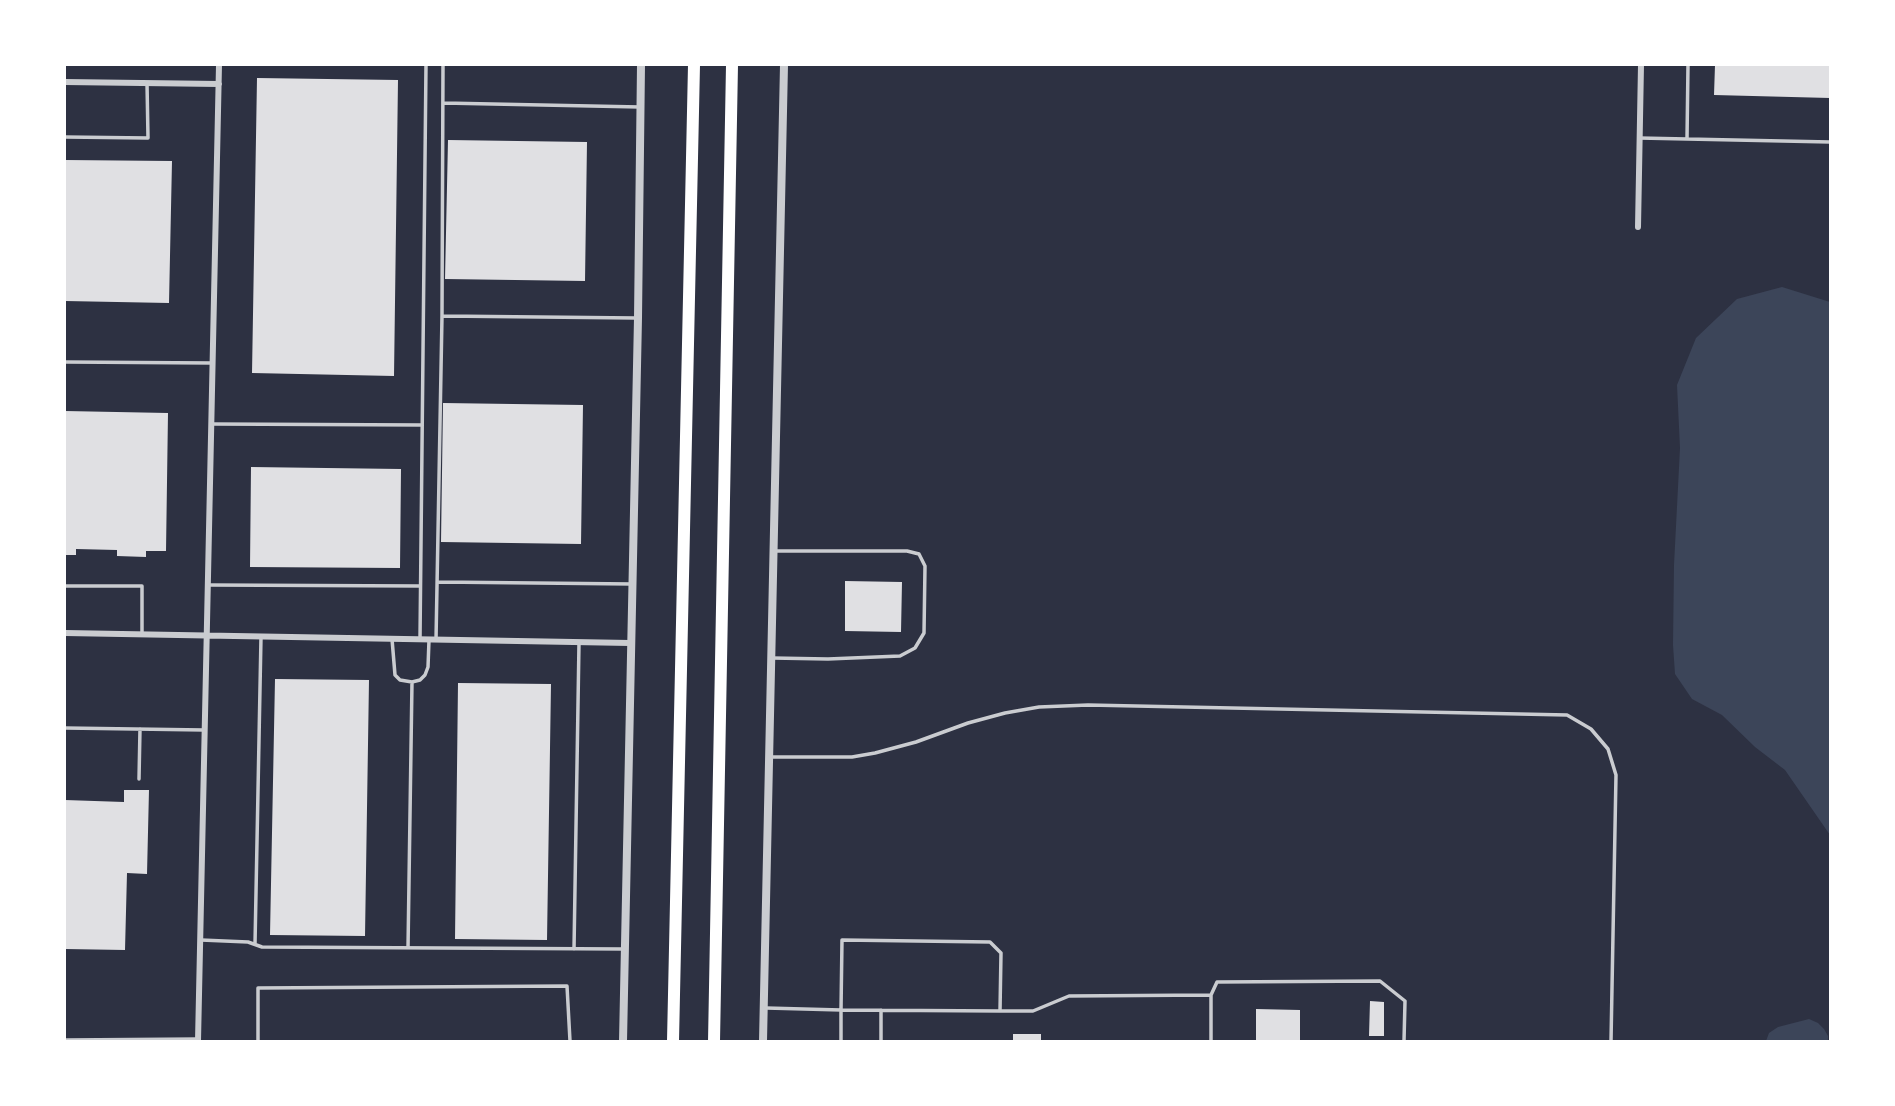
<!DOCTYPE html>
<style>
body{margin:0}
#map{position:relative;width:1895px;height:1106px;overflow:hidden;background:#2d3142;font-family:Bitter,serif}
canvas{display:block}
.frame{position:absolute;inset:0;border:66px solid #fff;pointer-events:none}
</style>
<div id="map">
<canvas width="1895" height="1106"></canvas>
<div class="frame"></div>
</div>
<script>
const ctx = document.querySelector('canvas').getContext('2d');
ctx.lineJoin = 'round';
function paint(path, color) { ctx.fillStyle = color; ctx.fill(path, 'evenodd'); }
const poly = rows => new Path2D(rows.map(r => 'M' + r).join(''));
function trace(path, color, width, dash) { ctx.strokeStyle = color; ctx.lineWidth = width; ctx.lineCap = dash ? 'butt' : 'round'; ctx.setLineDash(dash || []); ctx.stroke(path); }
paint(poly([
 [1782,287,1830,302,1830,835,1785,770,1755,747,1722,715,1692,699,1675,674,1673,645,1674,565,1680,448,1677,385,1696,338,1737,299],
 [1809,1019,1818,1023,1824,1029,1828,1036,1828,1041,1766,1041,1769,1033,1778,1027]
]), '#3c4559');
paint(poly([
 [1715,65,1830,65,1830,98,1714,95],
 [257,78,398,80,394,376,252,373],
 [448,140,587,142,585,281,445,279],
 [65,160,172,161,169,303,65,301],
 [443,403,583,405,581,544,441,542],
 [65,411,168,413,166,551,146,551,146,557,117,556,117,550,76,549,76,555,65,555],
 [251,467,401,469,400,568,250,567],
 [845,581,902,582,901,632,845,631],
 [275,679,369,680,365,936,270,935],
 [458,683,551,684,547,940,455,939],
 [124,790,149,790,147,874,127,873,125,950,65,949,65,800,124,802],
 [1370,1001,1384,1002,1384,1036,1369,1036],
 [1256,1009,1300,1010,1300,1041,1256,1041],
 [1013,1034,1041,1034,1041,1041,1013,1041]
]), '#e0e0e3');
trace(poly([
 [443,103,640,107],
 [65,137,148,138,147,83],
 [1639,138,1830,142],
 [1687,139,1688,65],
 [442,316,636,318],
 [65,362,212,363],
 [211,424,422,425],
 [438,582,632,584],
 [209,585,420,586],
 [65,586,142,586,142,635],
 [392,639,395,675,400,680,412,682,420,680,425,675,428,667,429,640],
 [420,639,426,65],
 [436,640,442,316,443,65],
 [772,658,828,659,900,656,915,648,924,633,925,566,919,554,907,551,775,551],
 [65,728,204,730],
 [770,757,852,757,875,753,916,742,968,723,1005,713,1039,707,1088,705,1567,715,1591,729,1608,749,1616,775,1611,1041],
 [139,779,140,729],
 [201,940,248,942,262,947,623,949],
 [255,944,261,637],
 [408,948,412,682],
 [574,949,579,643],
 [1211,995,1217,982,1380,981,1405,1001,1404,1041],
 [766,1008,841,1010,1000,1011,1001,953,990,942,842,940,841,1010,841,1041],
 [1000,1011,1033,1011,1069,996,1211,995,1211,1041],
 [65,1040,198,1039],
 [258,1041,258,988,567,986,570,1041],
 [881,1041,881,1010]
]), '#caccd0', 3.5);
trace(poly([
 [65,82,219,84],
 [1638,227,1641,65],
 [65,633,630,643],
 [198,1041,219,65]
]), '#caccd0', 6);
trace(poly([
 [623,1041,638,318,641,65],
 [763,1041,784,65]
]), '#caccd0', 8);
trace(poly([
 [673,1041,694,65],
 [714,1041,732,65]
]), '#fff', 12);
</script>
